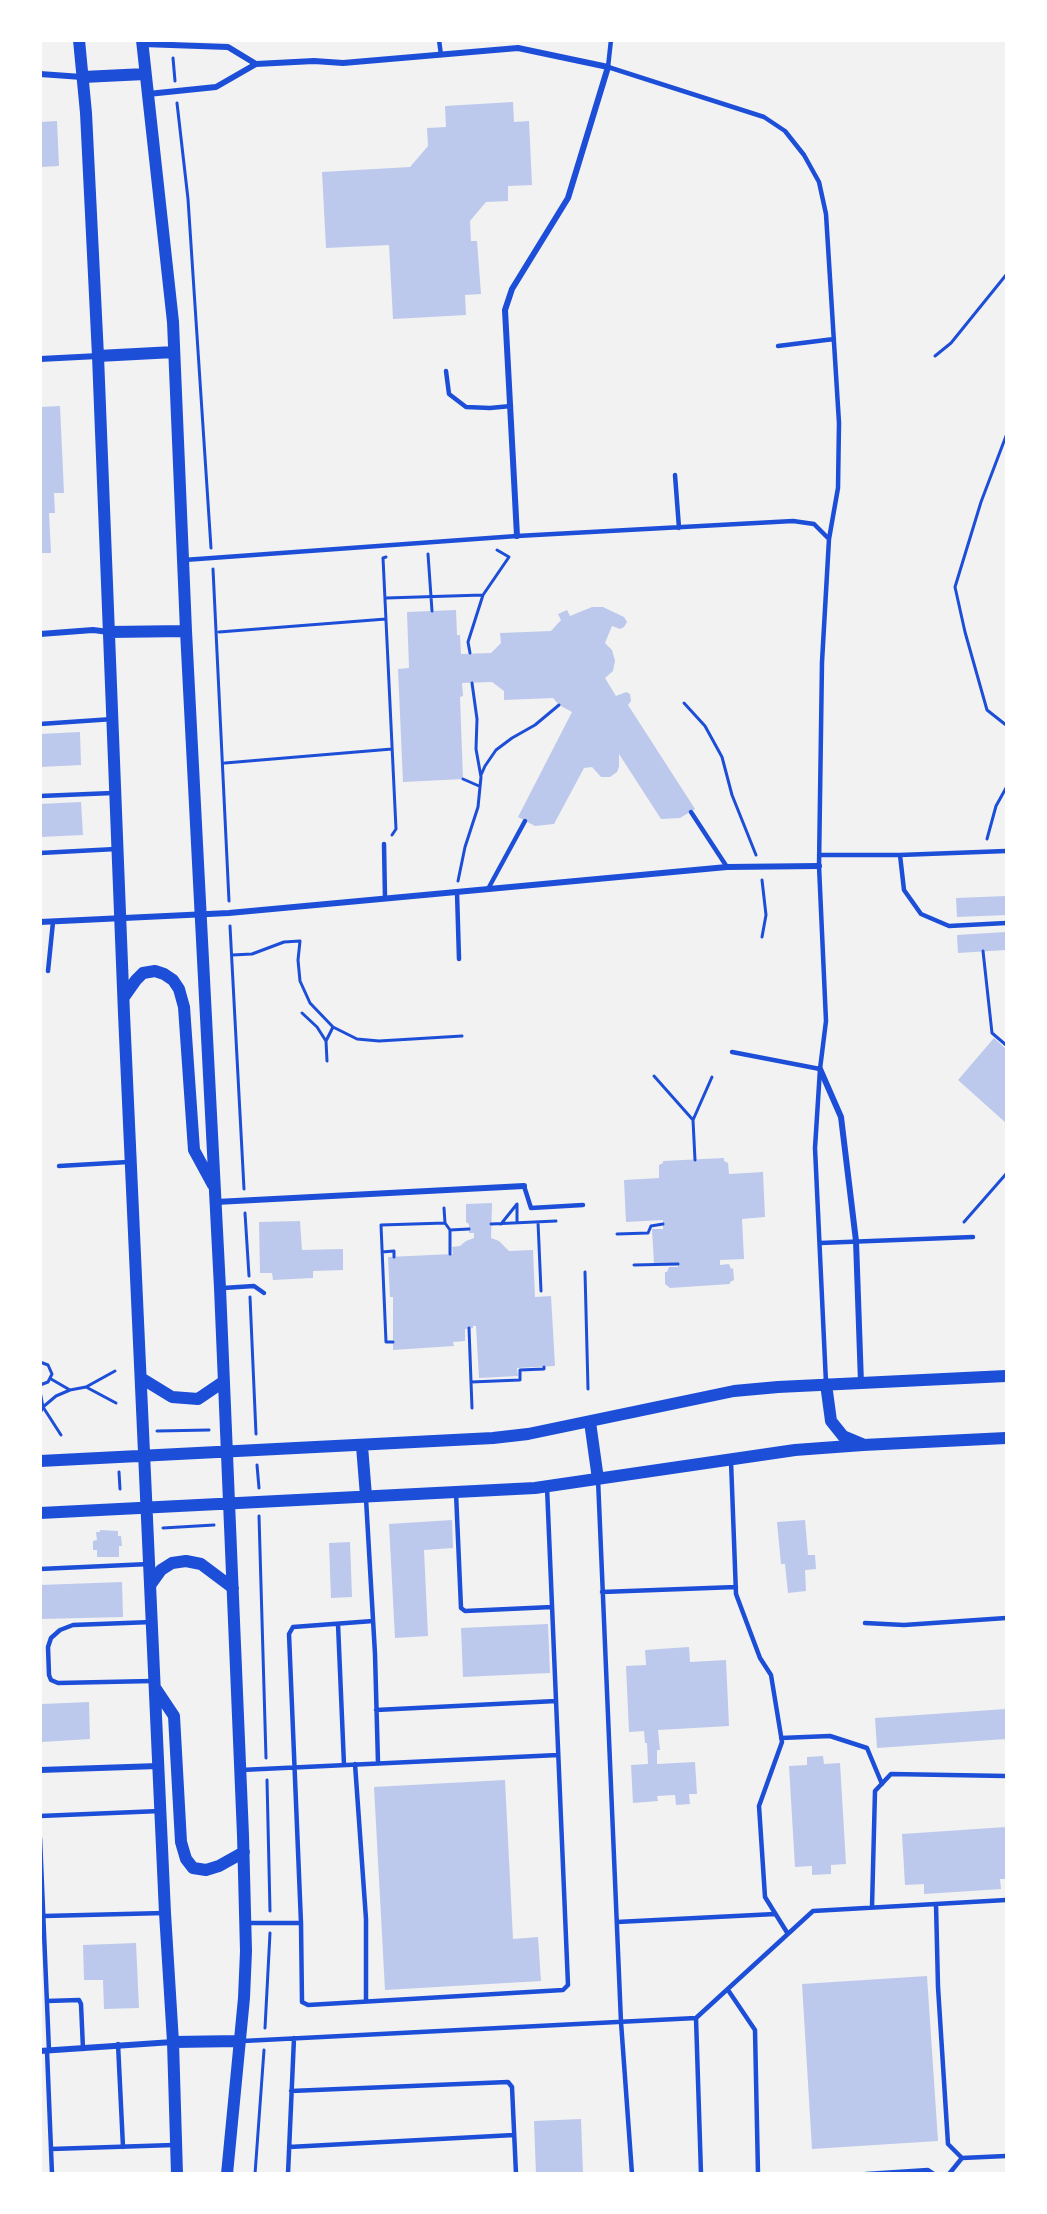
<!DOCTYPE html>
<style>
body{margin:0}
#map{position:relative;width:1047px;height:2214px;overflow:hidden;background:#f2f2f2;font-family:"Space Grotesk",sans-serif}
canvas{display:block}
.frame{position:absolute;inset:0;border:42px solid #fff;pointer-events:none}
</style>
<div id="map">
<canvas width="1047" height="2214"></canvas>
<div class="frame"></div>
</div>
<script>
const ctx = document.querySelector('canvas').getContext('2d');
ctx.lineJoin = 'round';
function paint(path, color) { ctx.fillStyle = color; ctx.fill(path, 'evenodd'); }
const poly = rows => new Path2D(rows.map(r => 'M' + r).join(''));
function trace(path, color, width, dash) { ctx.strokeStyle = color; ctx.lineWidth = width; ctx.lineCap = dash ? 'butt' : 'round'; ctx.setLineDash(dash || []); ctx.stroke(path); }
paint(poly([
 [513,102,514,122,529,121,532,185,508,186,508,201,486,202,470,221,471,241,477,241,481,294,465,295,466,315,393,319,389,245,326,248,322,172,410,167,428,146,427,128,446,127,445,106],
 [57,121,59,166,40,167,40,122],
 [60,406,64,493,54,493,55,513,49,513,51,553,40,553,40,407],
 [592,607,603,607,624,617,627,622,624,627,620,629,612,626,605,643,612,650,615,661,613,671,605,678,616,696,626,692,630,694,631,701,628,705,695,809,680,818,661,819,619,754,619,767,617,772,610,777,601,777,592,767,584,768,554,824,535,826,518,817,572,712,559,705,553,698,504,700,504,691,492,682,462,683,463,696,460,697,463,779,403,782,398,669,409,668,407,612,456,610,457,635,460,635,461,654,491,653,501,643,500,633,551,631,561,620,558,614,567,610,570,616],
 [80,732,81,765,40,767,40,734],
 [81,802,83,835,40,837,40,804],
 [1006,896,1006,915,957,917,956,898],
 [1006,932,1006,950,958,953,957,935],
 [994,1038,1005,1048,1006,1046,1006,1123,958,1080],
 [724,1158,724,1161,728,1163,729,1174,763,1172,765,1217,742,1219,744,1259,720,1260,720,1265,729,1264,731,1269,733,1268,734,1280,730,1282,730,1284,670,1288,665,1284,665,1272,667,1272,669,1267,678,1267,678,1263,654,1264,652,1229,663,1229,663,1220,626,1222,624,1180,659,1178,659,1165,663,1163,663,1161],
 [492,1203,491,1238,499,1241,509,1251,533,1250,535,1297,551,1296,555,1366,517,1368,518,1376,479,1378,476,1326,473,1326,473,1328,465,1329,465,1341,453,1342,454,1346,393,1350,393,1297,390,1297,388,1257,453,1254,452,1247,460,1246,466,1241,474,1238,474,1233,469,1233,469,1224,466,1222,466,1204],
 [300,1221,302,1250,343,1249,343,1270,313,1271,313,1278,273,1280,272,1273,260,1273,259,1222],
 [452,1520,453,1548,424,1550,428,1636,395,1638,389,1524],
 [805,1520,808,1555,815,1555,816,1569,805,1570,806,1591,788,1593,785,1564,781,1564,777,1522],
 [100,1530,118,1531,118,1536,121,1536,122,1546,119,1546,119,1557,97,1557,97,1550,93,1550,93,1541,97,1540,96,1532,100,1532],
 [350,1542,352,1597,331,1598,329,1543],
 [122,1582,123,1617,40,1619,40,1585],
 [548,1624,550,1673,463,1677,461,1628],
 [689,1647,690,1662,726,1660,729,1726,658,1730,660,1750,657,1750,657,1764,695,1762,697,1794,689,1794,690,1804,676,1805,675,1795,657,1796,658,1801,633,1803,631,1765,648,1764,647,1743,645,1743,644,1731,629,1732,626,1666,646,1665,645,1650],
 [89,1702,90,1739,42,1742,42,1704],
 [1006,1709,1006,1739,877,1748,875,1718],
 [823,1756,824,1764,840,1763,846,1864,831,1865,831,1874,812,1875,812,1866,795,1867,789,1766,807,1765,807,1757],
 [505,1780,513,1939,538,1937,541,1981,385,1990,374,1787],
 [1006,1827,1006,1879,1000,1879,1001,1889,924,1894,924,1884,905,1885,902,1834],
 [136,1943,139,2008,104,2009,103,1980,84,1980,83,1945],
 [927,1976,938,2141,812,2149,802,1984],
 [581,2119,583,2174,536,2174,534,2121]
]), '#bdc9ec');
trace(poly([
 [173,58,175,81],
 [177,103,188,199,211,548],
 [935,356,951,343,1006,275],
 [1006,436,981,502,955,587,965,632,987,710,1006,725],
 [428,554,432,611],
 [386,557,383,558,396,829,392,835],
 [213,569,229,901],
 [386,598,483,595],
 [219,632,386,619],
 [470,653,468,642,483,595,509,557,497,550],
 [684,703,705,726,722,757,732,795,756,855],
 [225,763,392,749],
 [481,775,485,766,496,750,512,738,535,725,559,705],
 [463,779,479,786],
 [987,839,996,806,1006,788],
 [762,880,766,915,762,937],
 [458,881,465,847,478,807,481,777,476,749,477,719,472,683],
 [230,926,244,1189],
 [983,951,992,1033,1006,1045],
 [232,955,252,954,284,942,300,941,298,960,300,981,310,1003,333,1027,357,1039,379,1041,462,1036],
 [302,1013,317,1027,326,1041],
 [327,1061,326,1041,333,1027],
 [654,1076,693,1120,695,1160],
 [693,1120,712,1077],
 [444,1208,445,1223],
 [245,1213,249,1276],
 [538,1222,541,1291],
 [964,1222,1006,1174],
 [491,1224,556,1221],
 [501,1224,517,1204,517,1222],
 [450,1230,469,1229],
 [617,1234,648,1233,651,1226,663,1224],
 [382,1252,394,1251,394,1257],
 [634,1265,678,1264],
 [585,1272,588,1389],
 [250,1297,256,1434],
 [469,1328,472,1408],
 [393,1342,386,1342,381,1225,445,1223,450,1230,450,1254],
 [40,1362,48,1365,52,1374,48,1382,40,1385],
 [51,1379,70,1390],
 [471,1382,520,1380,520,1370,544,1369,544,1367],
 [86,1387,116,1403],
 [40,1391,43,1407,61,1435],
 [40,1413,43,1407,56,1396,70,1390,86,1387,115,1371],
 [157,1431,209,1430],
 [257,1465,259,1488],
 [119,1472,120,1489],
 [259,1516,266,1758],
 [163,1528,214,1525],
 [267,1780,270,1911],
 [265,2028,270,1933],
 [255,2174,264,2050]
]), '#1d4ed8', 3);
trace(poly([
 [439,40,441,55],
 [611,40,608,67,764,117,785,131,804,155,819,182,826,214,839,423,838,488,829,539],
 [778,346,834,339],
 [446,371,449,394,466,407,490,408,511,406],
 [675,475,679,528],
 [184,560,517,536,793,521,814,524,829,539,822,662,819,866,826,1021,820,1069,815,1148,826,1383],
 [40,724,113,719],
 [40,796,113,793],
 [691,812,727,867],
 [384,844,385,898],
 [40,853,116,849],
 [819,855,900,855,1006,851],
 [900,855,904,890,921,914,949,926,1006,923],
 [488,889,525,821],
 [457,892,459,959],
 [48,971,53,922],
 [732,1052,820,1069],
 [59,1166,128,1162],
 [524,1186,531,1208,583,1205],
 [820,1243,973,1237],
 [223,1288,254,1286,264,1293],
 [731,1461,736,1594,760,1658,771,1675,782,1742,759,1806,765,1897,788,1934],
 [598,1479,621,2022,632,2174],
 [456,1493,461,1608,465,1611,552,1607],
 [366,1499,375,1654,378,1763],
 [40,1569,149,1564],
 [602,1592,736,1587],
 [152,1622,73,1625,60,1630,51,1638,48,1647,49,1675,51,1680,58,1683,152,1681],
 [865,1623,904,1625,1006,1618],
 [338,1624,344,1765],
 [376,1710,556,1701],
 [781,1738,830,1736,867,1748,882,1784],
 [355,1764,366,1919,366,2001],
 [241,1770,558,1755],
 [40,1816,160,1811],
 [40,1838,49,2051],
 [936,1904,938,1987,948,2144,962,2158,1006,2156],
 [872,1907,875,1791,891,1774,1006,1776],
 [44,1916,165,1913],
 [617,1922,775,1914],
 [246,1923,301,1923,302,2002,308,2005,563,1990,568,1985,547,1487],
 [301,1923,289,1634,293,1627,373,1621],
 [728,1990,755,2030,758,2174],
 [47,2001,79,2000,81,2004,83,2049],
 [696,2018,701,2174],
 [243,2041,696,2018,813,1911,1006,1900],
 [118,2044,123,2147],
 [47,2051,52,2174],
 [291,2091,508,2082,512,2087,516,2174],
 [289,2147,514,2135],
 [51,2149,174,2145],
 [288,2174,294,2038],
 [866,2174,928,2170,934,2174],
 [949,2174,962,2158]
]), '#1d4ed8', 4.5);
trace(poly([
 [142,44,228,47,256,64],
 [40,74,82,77],
 [148,94,216,87,256,64,314,61,343,63,518,48,608,67,568,198,512,289,505,310,517,536],
 [40,359,98,356],
 [40,634,93,630,109,632],
 [40,922,229,913,727,867,819,866],
 [820,1069,841,1117,856,1241,861,1383],
 [216,1202,524,1186],
 [40,1770,158,1766],
 [40,2051,173,2042]
]), '#1d4ed8', 6);
trace(poly([
 [79,40,86,113,98,356,124,1014,165,1913,173,2042,177,2174],
 [142,40,173,322,186,631,220,1288,243,1835,246,1951,244,1998,227,2174],
 [83,77,145,74],
 [98,356,174,352],
 [109,632,186,631],
 [124,997,136,980,143,973,155,971,164,974,173,980,179,989,184,1007,194,1150,213,1185],
 [141,1378,172,1397,198,1399,223,1382],
 [826,1384,831,1421,843,1436,862,1444],
 [590,1422,598,1479],
 [362,1446,366,1496],
 [40,1461,493,1438,528,1434,734,1391,778,1387,1006,1376],
 [40,1513,535,1488,795,1450,863,1445,1006,1438],
 [151,1584,161,1570,172,1563,186,1561,201,1564,233,1588],
 [156,1689,174,1716,181,1842,186,1859,193,1868,206,1870,219,1866,244,1852],
 [173,2042,240,2041]
]), '#1d4ed8', 12);
</script>
